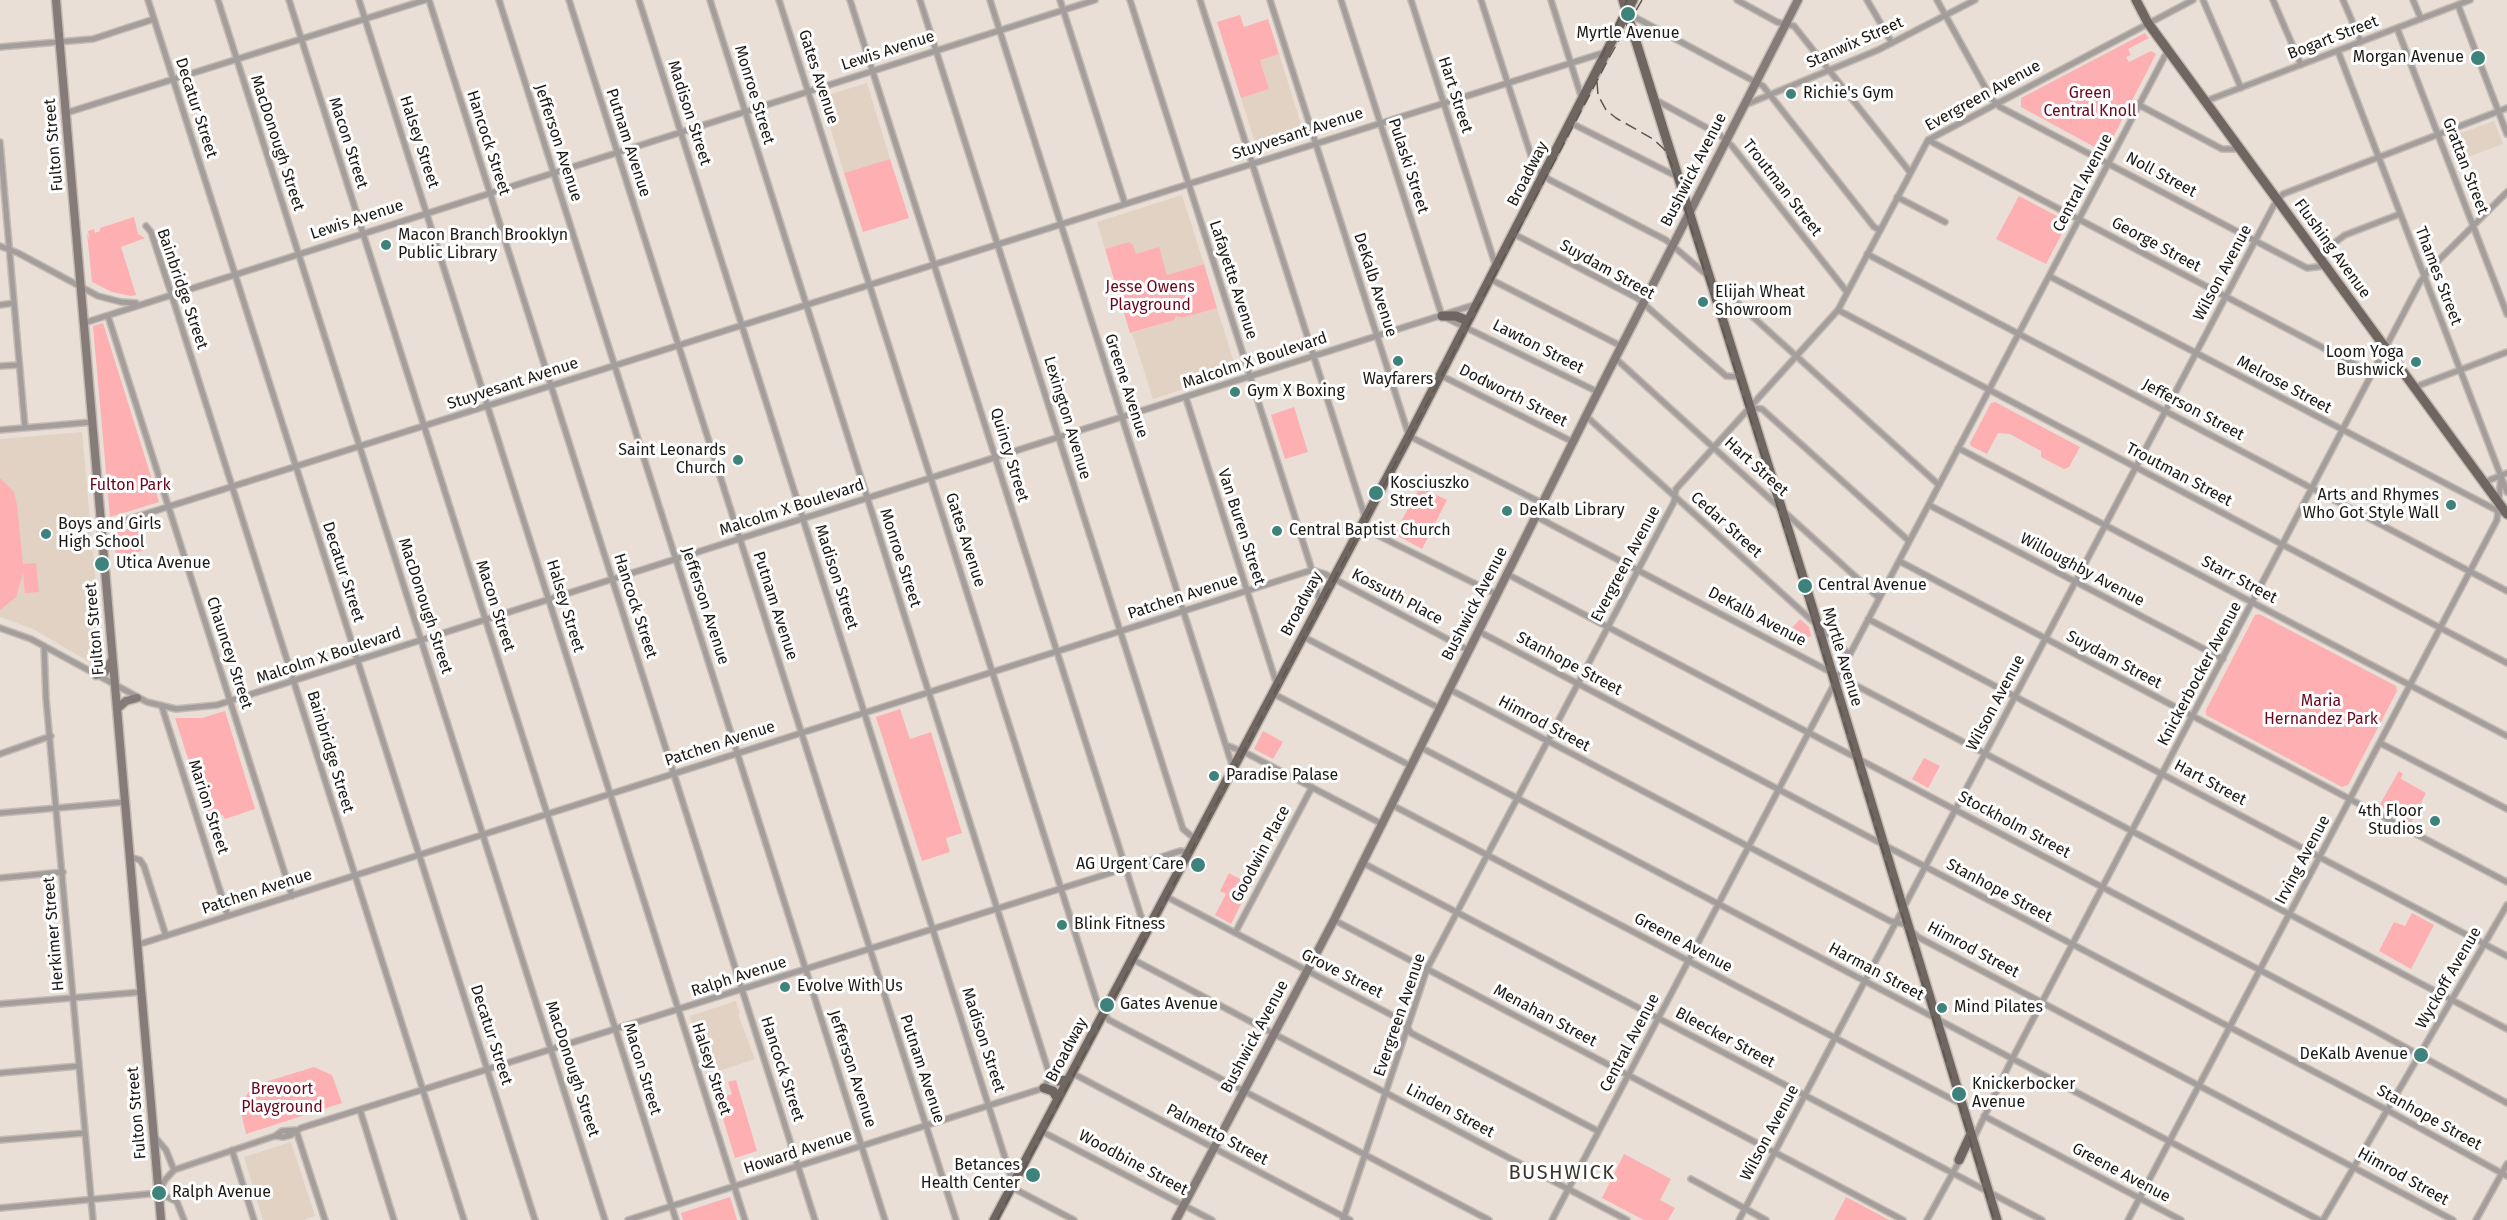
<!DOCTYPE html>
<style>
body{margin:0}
canvas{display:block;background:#e9dfd6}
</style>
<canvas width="2507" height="1220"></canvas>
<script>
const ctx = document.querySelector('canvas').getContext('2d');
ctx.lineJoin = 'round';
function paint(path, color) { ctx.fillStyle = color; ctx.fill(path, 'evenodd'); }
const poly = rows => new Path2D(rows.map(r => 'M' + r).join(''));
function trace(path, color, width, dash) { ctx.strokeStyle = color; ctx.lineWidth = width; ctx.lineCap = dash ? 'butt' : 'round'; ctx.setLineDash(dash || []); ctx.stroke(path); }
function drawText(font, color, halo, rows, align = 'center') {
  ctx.font = font + ' "Fira Sans",sans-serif'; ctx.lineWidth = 6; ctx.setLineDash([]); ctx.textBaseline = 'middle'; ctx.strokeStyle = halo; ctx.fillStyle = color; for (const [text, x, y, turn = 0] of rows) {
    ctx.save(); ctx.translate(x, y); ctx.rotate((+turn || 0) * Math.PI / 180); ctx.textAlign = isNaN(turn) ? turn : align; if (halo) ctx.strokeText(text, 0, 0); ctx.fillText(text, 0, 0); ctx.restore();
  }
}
paint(poly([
 [1279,54,1305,137,1258,152,1241,98,1269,89,1260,59],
 [867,83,890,159,844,173,821,97],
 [2494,121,2503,144,2468,157,2459,134],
 [1182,195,1204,264,1167,275,1135,254,1129,242,1105,249,1097,222],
 [1217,308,1237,372,1153,399,1132,333,1173,320,1175,316,1182,318],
 [82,432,103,662,100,666,96,666,33,629,0,617,0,439],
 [736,1001,740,1013,738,1014,755,1059,710,1074,704,1055,710,1050,704,1033,700,1029,694,1031,690,1016],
 [291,1142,315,1216,304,1220,263,1220,244,1157]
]), '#e2d2c3');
paint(poly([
 [1240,15,1244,27,1268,19,1279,54,1260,60,1269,89,1241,98,1217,22],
 [2145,33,2149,38,2128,49,2131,55,2126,57,2129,62,2151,51,2156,54,2107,149,2102,151,2021,107,2021,98],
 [890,159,909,218,863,232,844,173],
 [2019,196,2068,222,2046,264,1996,239],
 [134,217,138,234,145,238,121,247,136,295,131,296,112,292,92,282,87,233,90,241,88,231,94,229,95,233,100,231,100,228],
 [1129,242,1133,245,1136,254,1159,247,1167,275,1204,264,1217,308,1182,318,1176,316,1174,320,1130,333,1105,249],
 [103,323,159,502,110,517,93,326],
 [1995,402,2080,447,2069,467,2064,469,2041,457,2041,451,2010,434,1998,433,1987,454,1971,446,1970,443,1991,403],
 [1294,407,1308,452,1285,459,1271,415],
 [0,478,14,492,17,505,23,564,36,563,39,592,25,593,23,573,16,597,0,610],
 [1420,487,1447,500,1422,549,1394,534],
 [139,525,147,549,116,559,114,533],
 [2259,614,2396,686,2397,691,2348,785,2342,787,2206,715,2206,710,2255,615],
 [1800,619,1809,627,1811,636,1800,641,1798,645,1783,638],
 [900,709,910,739,931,732,962,833,946,838,950,852,922,861,876,717],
 [225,711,255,809,225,819,223,815,217,817,215,814,207,818,175,718,202,718],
 [1263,731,1283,742,1273,759,1254,749],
 [1924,758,1940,766,1928,788,1912,779],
 [2399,771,2403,774,2401,778,2403,780,2426,793,2411,823,2379,806],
 [1229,873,1251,885,1231,924,1215,915,1226,894,1220,891],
 [2412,913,2434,925,2411,969,2379,951,2394,922,2405,926],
 [314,1067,332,1075,342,1103,246,1134,240,1107,252,1086],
 [736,1080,757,1151,735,1158,717,1099,732,1094,728,1082],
 [1624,1154,1671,1179,1660,1200,1675,1208,1668,1220,1644,1220,1602,1198],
 [730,1197,737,1220,683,1220,681,1213],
 [1846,1197,1889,1220,1834,1220]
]), '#fdafb1');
const street = poly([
 [148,0,535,1220],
 [218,0,605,1220],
 [289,0,676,1220],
 [359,0,745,1220],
 [429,0,815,1220],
 [499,0,885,1220],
 [569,0,956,1220],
 [639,0,1013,1183],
 [779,0,1098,1005,1109,1020,1489,1220],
 [850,0,1146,932],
 [920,0,1183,829,1195,839],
 [990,0,1233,768],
 [1060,0,1125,204],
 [1130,0,1310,564,1320,603],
 [1200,0,1365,517],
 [1270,0,1409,436,1542,503],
 [1341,0,1442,316,1598,392],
 [1411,0,1496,267],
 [1481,0,1535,168,1550,180,1666,240,1708,276],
 [1551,0,1582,99],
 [1737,0,1777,22,1794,26,1910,172],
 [1867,0,1892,43],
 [1937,0,1991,98,2000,107,2307,268,2326,266],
 [2203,0,2241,88],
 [2273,0,2301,65],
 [2343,0,2361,42],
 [2413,0,2421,19],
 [2458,5,2507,134],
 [1627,13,1763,86,1874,227,1880,230],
 [2397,28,2507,314],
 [0,47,93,39,154,19],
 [2338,51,2507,492],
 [1654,99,1720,135,1732,146,1847,292],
 [2206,101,2470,0],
 [1745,105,1878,50,1975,0],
 [2139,105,2222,149,2240,149],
 [66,113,425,0],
 [1571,123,1676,176],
 [1928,140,2373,374],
 [0,142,25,428],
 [1897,197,1945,222],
 [146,226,151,232,171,293,464,1220],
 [1514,234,1637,298,1726,376,1740,377],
 [0,246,18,253,98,296,121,302,136,303],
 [1867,254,2507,591],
 [2318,255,2345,235,2400,214],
 [2049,276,2502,513],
 [1490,279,1621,346],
 [1712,287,1722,289,1939,485],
 [0,305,14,303],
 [1838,310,2507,663],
 [108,316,292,896],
 [84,323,1095,0],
 [1615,358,1879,598],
 [0,366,19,365],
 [1440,375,1573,442],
 [2415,387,2507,352],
 [1186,398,1277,685],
 [1751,408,1762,409,1909,541],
 [1586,416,1849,654],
 [0,430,93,422],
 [1958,448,2507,736],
 [2485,482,2507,473],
 [1929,505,2223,659],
 [1535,516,2507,1029],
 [1363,522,1367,530,1496,594],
 [101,528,1606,52],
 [1899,561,2507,882],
 [1507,574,2370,1028,2507,1103],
 [1868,619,2507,956],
 [0,628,31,639,147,702,176,709,217,705,1477,304],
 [1478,631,2387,1110,2507,1176],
 [1302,636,1439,708],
 [44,646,46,698,93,1220],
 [1449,689,1890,921,1904,924,1918,937,2453,1220],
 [1272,693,1411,766],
 [162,707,228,916],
 [2380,743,2507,809],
 [1226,745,1248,754,1382,824],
 [1420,747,2319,1220],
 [0,754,51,736],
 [1392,805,1961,1104],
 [0,813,125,802],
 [130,857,140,860,144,866,166,936],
 [1363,863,2042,1220],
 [0,878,63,872],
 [1165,896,1403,1021,1411,1033,1598,1131],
 [1334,920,1903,1220],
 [1235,933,1312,787],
 [137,945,1312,570,1325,574,1468,650],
 [1132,959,1627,1220],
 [0,1004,142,992],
 [0,1073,79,1066],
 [1072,1073,1350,1220],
 [360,1110,394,1220],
 [1984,1116,2181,1220],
 [296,1130,325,1220],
 [1041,1131,1212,1220],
 [154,1136,166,1150,174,1170],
 [275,1136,283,1137,291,1135,301,1128,1180,851,1189,852],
 [1974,1138,2010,1063,2420,282,2429,270,2507,192],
 [0,1140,85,1133],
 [232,1150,254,1220],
 [1691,1179,1766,1220],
 [1011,1187,1074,1220],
 [159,1191,165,1180,174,1170,275,1136,282,1131,296,1130],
 [159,1193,177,1202,184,1220],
 [0,1208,159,1193],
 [628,1220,1044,1088,1050,1076,710,0],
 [1343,1220,1427,969,1674,502,1676,489,1838,310,1928,140,2193,0],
 [1552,1220,2168,50],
 [1739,1220,2274,205,2283,194,2507,108],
 [1927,1220,1961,1158],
 [2128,1220,2497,520,2501,476],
 [2323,1220,2507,905],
 [2476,1220,2507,1164]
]);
const secondary = poly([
 [56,0,161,1220],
 [96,675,105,672,112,660],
 [117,709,126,701,137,698],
 [1176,1220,1334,920,1598,392,1798,0]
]);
const primary = poly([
 [1623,0,1807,590,1997,1220],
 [2136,0,2148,23,2507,514],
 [1442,316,1456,316,1468,321],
 [1050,1076,1058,1081,1068,1080],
 [1044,1088,1053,1091,1058,1099],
 [1959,1160,1971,1134],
 [994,1220,1409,436,1633,0]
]);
trace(street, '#c4bbb3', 8);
trace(secondary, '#c4bbb3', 11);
trace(primary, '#c4bbb3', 12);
trace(street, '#a39d9b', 5);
trace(secondary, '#857c79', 8);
trace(primary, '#6f6561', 9);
trace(poly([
 [1601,58,1627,0],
 [1597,82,1598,95,1606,110,1616,118,1653,139,1664,149,1671,163,1834,688,1994,1220],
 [997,1220,1610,56,1642,0]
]), '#5c5751', 1.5, [12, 6]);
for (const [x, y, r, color] of [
 [1628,14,8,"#3d837b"],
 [2478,58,8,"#3d837b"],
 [1791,94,6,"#3d837b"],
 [386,245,6,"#3d837b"],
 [1703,302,6,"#3d837b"],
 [1398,361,6,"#3d837b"],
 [2416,362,6,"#3d837b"],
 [1235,392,6,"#3d837b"],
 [738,460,6,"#3d837b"],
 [1376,493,8,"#3d837b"],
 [2451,505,6,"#3d837b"],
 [1507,511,6,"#3d837b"],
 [1277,531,6,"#3d837b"],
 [46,534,6,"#3d837b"],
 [102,564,8,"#3d837b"],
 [1805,586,8,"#3d837b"],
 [1214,776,6,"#3d837b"],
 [2435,821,6,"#3d837b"],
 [1198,865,8,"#3d837b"],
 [1062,925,6,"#3d837b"],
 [785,987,6,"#3d837b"],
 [1107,1005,8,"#3d837b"],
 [1942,1008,6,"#3d837b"],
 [2421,1055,8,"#3d837b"],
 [1959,1094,8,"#3d837b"],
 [1033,1175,8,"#3d837b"],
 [159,1193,8,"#3d837b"]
]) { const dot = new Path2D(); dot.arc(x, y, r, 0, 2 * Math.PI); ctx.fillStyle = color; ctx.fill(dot); trace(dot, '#fff', 2); }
drawText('16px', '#1c1915', '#fff', [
 ["Myrtle Avenue",1628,34,"center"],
 ["Morgan Avenue",2464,58,"right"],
 ["Richie's Gym",1803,94],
 ["Macon Branch Brooklyn",398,236],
 ["Public Library",398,254],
 ["Elijah Wheat",1715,293],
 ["Showroom",1715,311],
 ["Loom Yoga",2404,353,"right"],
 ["Bushwick",2404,371,"right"],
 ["Wayfarers",1398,380,"center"],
 ["Gym X Boxing",1247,392],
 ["Saint Leonards",726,451,"right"],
 ["Church",726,469,"right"],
 ["Kosciuszko",1390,484],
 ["Street",1390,502],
 ["Arts and Rhymes",2439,496,"right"],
 ["Who Got Style Wall",2439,514,"right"],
 ["DeKalb Library",1519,511],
 ["Boys and Girls",58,525],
 ["High School",58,543],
 ["Central Baptist Church",1289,531],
 ["Utica Avenue",116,564],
 ["Central Avenue",1818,586],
 ["Paradise Palase",1226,776],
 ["4th Floor",2423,812,"right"],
 ["Studios",2423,830,"right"],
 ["AG Urgent Care",1184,865,"right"],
 ["Blink Fitness",1074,925],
 ["Evolve With Us",797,987],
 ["Gates Avenue",1120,1005],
 ["Mind Pilates",1954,1008],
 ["DeKalb Avenue",2408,1055,"right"],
 ["Knickerbocker",1972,1085],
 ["Avenue",1972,1103],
 ["Betances",1020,1166,"right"],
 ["Health Center",1020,1184,"right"],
 ["Ralph Avenue",172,1193]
], 'left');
drawText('16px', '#1c1915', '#fff', [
 ["Bogart Street",2333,38,-21],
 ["Stanwix Street",1855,43,-24],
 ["Lewis Avenue",888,51,-18],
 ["Gates Avenue",818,77,72],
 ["Monroe Street",754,95,73],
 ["Hart Street",1455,95,72],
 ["Evergreen Avenue",1983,96,-29],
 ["Decatur Street",196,108,72],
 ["Madison Street",689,113,72],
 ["Stuyvesant Avenue",1298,134,-18],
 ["Halsey Street",419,142,72],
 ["MacDonough Street",277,143,72],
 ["Macon Street",348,143,72],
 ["Hancock Street",488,143,72],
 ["Jefferson Avenue",558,143,72],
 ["Putnam Avenue",628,143,72],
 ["Fulton Street",54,145,-95],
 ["Pulaski Street",1408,166,72],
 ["Grattan Street",2465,166,69],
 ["Bushwick Avenue",1694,170,-63],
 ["Broadway",1528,174,-63],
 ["Noll Street",2161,175,28],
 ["Central Avenue",2083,183,-62],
 ["Troutman Street",1782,188,52],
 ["Lewis Avenue",357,220,-18],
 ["George Street",2156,245,28],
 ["Flushing Avenue",2332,249,54],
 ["Suydam Street",1607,270,29],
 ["Wilson Avenue",2223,273,-62],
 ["Thames Street",2438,276,69],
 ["Lafayette Avenue",1233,280,72],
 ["DeKalb Avenue",1375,285,72],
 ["Bainbridge Street",182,289,71],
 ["Lawton Street",1538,347,27],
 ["Malcolm X Boulevard",1255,361,-18],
 ["Stuyvesant Avenue",513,384,-18],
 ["Melrose Street",2284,385,28],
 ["Greene Avenue",1126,386,72],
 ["Dodworth Street",1513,396,27],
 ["Jefferson Street",2193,410,28],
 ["Lexington Avenue",1067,418,73],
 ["Quincy Street",1009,455,73],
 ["Hart Street",1756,467,42],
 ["Troutman Street",2179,475,28],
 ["Malcolm X Boulevard",792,508,-18],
 ["Cedar Street",1726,525,42],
 ["Van Buren Street",1241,527,72],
 ["Gates Avenue",965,540,72],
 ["Monroe Street",900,558,72],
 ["Evergreen Avenue",1626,564,-62],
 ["Willoughby Avenue",2082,570,28],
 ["Decatur Street",343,572,72],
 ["Madison Street",836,577,72],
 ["Starr Street",2239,580,28],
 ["Patchen Avenue",1183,597,-18],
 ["Kossuth Place",1397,597,28],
 ["Broadway",1302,604,-62],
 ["Bushwick Avenue",1475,604,-63],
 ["MacDonough Street",425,606,72],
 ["Macon Street",495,606,72],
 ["Halsey Street",565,606,73],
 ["Hancock Street",635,606,72],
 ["Jefferson Avenue",705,606,72],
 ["Putnam Avenue",775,606,72],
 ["DeKalb Avenue",1757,617,28],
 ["Fulton Street",95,629,-95],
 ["Chauncey Street",229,653,72],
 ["Malcolm X Boulevard",329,656,-18],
 ["Myrtle Avenue",1842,657,73],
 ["Suydam Street",2114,660,28],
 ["Stanhope Street",1569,664,28],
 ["Knickerbocker Avenue",2200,674,-62],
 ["Wilson Avenue",1996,703,-62],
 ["Himrod Street",1544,724,28],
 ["Patchen Avenue",720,744,-18],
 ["Bainbridge Street",330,752,73],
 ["Hart Street",2210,783,28],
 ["Marion Street",208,807,72],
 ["Stockholm Street",2014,825,28],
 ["Goodwin Place",1261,854,-62],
 ["Irving Avenue",2303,860,-62],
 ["Stanhope Street",1999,891,28],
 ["Patchen Avenue",257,892,-18],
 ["Herkimer Street",54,934,-95],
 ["Greene Avenue",1683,943,28],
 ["Himrod Street",1973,950,28],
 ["Harman Street",1876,972,28],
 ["Grove Street",1342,974,27],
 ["Ralph Avenue",739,977,-18],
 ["Wyckoff Avenue",2449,978,-60],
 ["Evergreen Avenue",1400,1015,-71],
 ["Menahan Street",1545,1016,28],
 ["Decatur Street",491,1035,72],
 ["Bushwick Avenue",1255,1037,-62],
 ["Bleecker Street",1725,1038,28],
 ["Madison Street",983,1040,72],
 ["Central Avenue",1630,1043,-62],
 ["Broadway",1067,1050,-62],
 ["MacDonough Street",572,1069,72],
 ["Macon Street",642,1069,73],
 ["Halsey Street",711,1069,72],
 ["Hancock Street",782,1069,72],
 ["Jefferson Avenue",852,1069,72],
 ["Putnam Avenue",922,1069,72],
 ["Linden Street",1450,1111,28],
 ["Fulton Street",137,1113,-95],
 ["Stanhope Street",2429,1118,29],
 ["Wilson Avenue",1770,1133,-62],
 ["Palmetto Street",1217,1135,28],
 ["Howard Avenue",798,1152,-18],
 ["Woodbine Street",1133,1163,28],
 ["Greene Avenue",2121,1173,28],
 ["Himrod Street",2403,1177,29]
]);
drawText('16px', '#6b071d', '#fff', [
 ["Green",2090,94],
 ["Central Knoll",2090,112],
 ["Jesse Owens",1150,288],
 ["Playground",1150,306],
 ["Fulton Park",130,486],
 ["Maria",2321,702],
 ["Hernandez Park",2321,720],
 ["Brevoort",282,1090],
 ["Playground",282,1108]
]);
ctx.letterSpacing = '1.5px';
drawText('20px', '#3d352e', '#fff', [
 ["BUSHWICK",1562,1173]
]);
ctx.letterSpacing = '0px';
</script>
